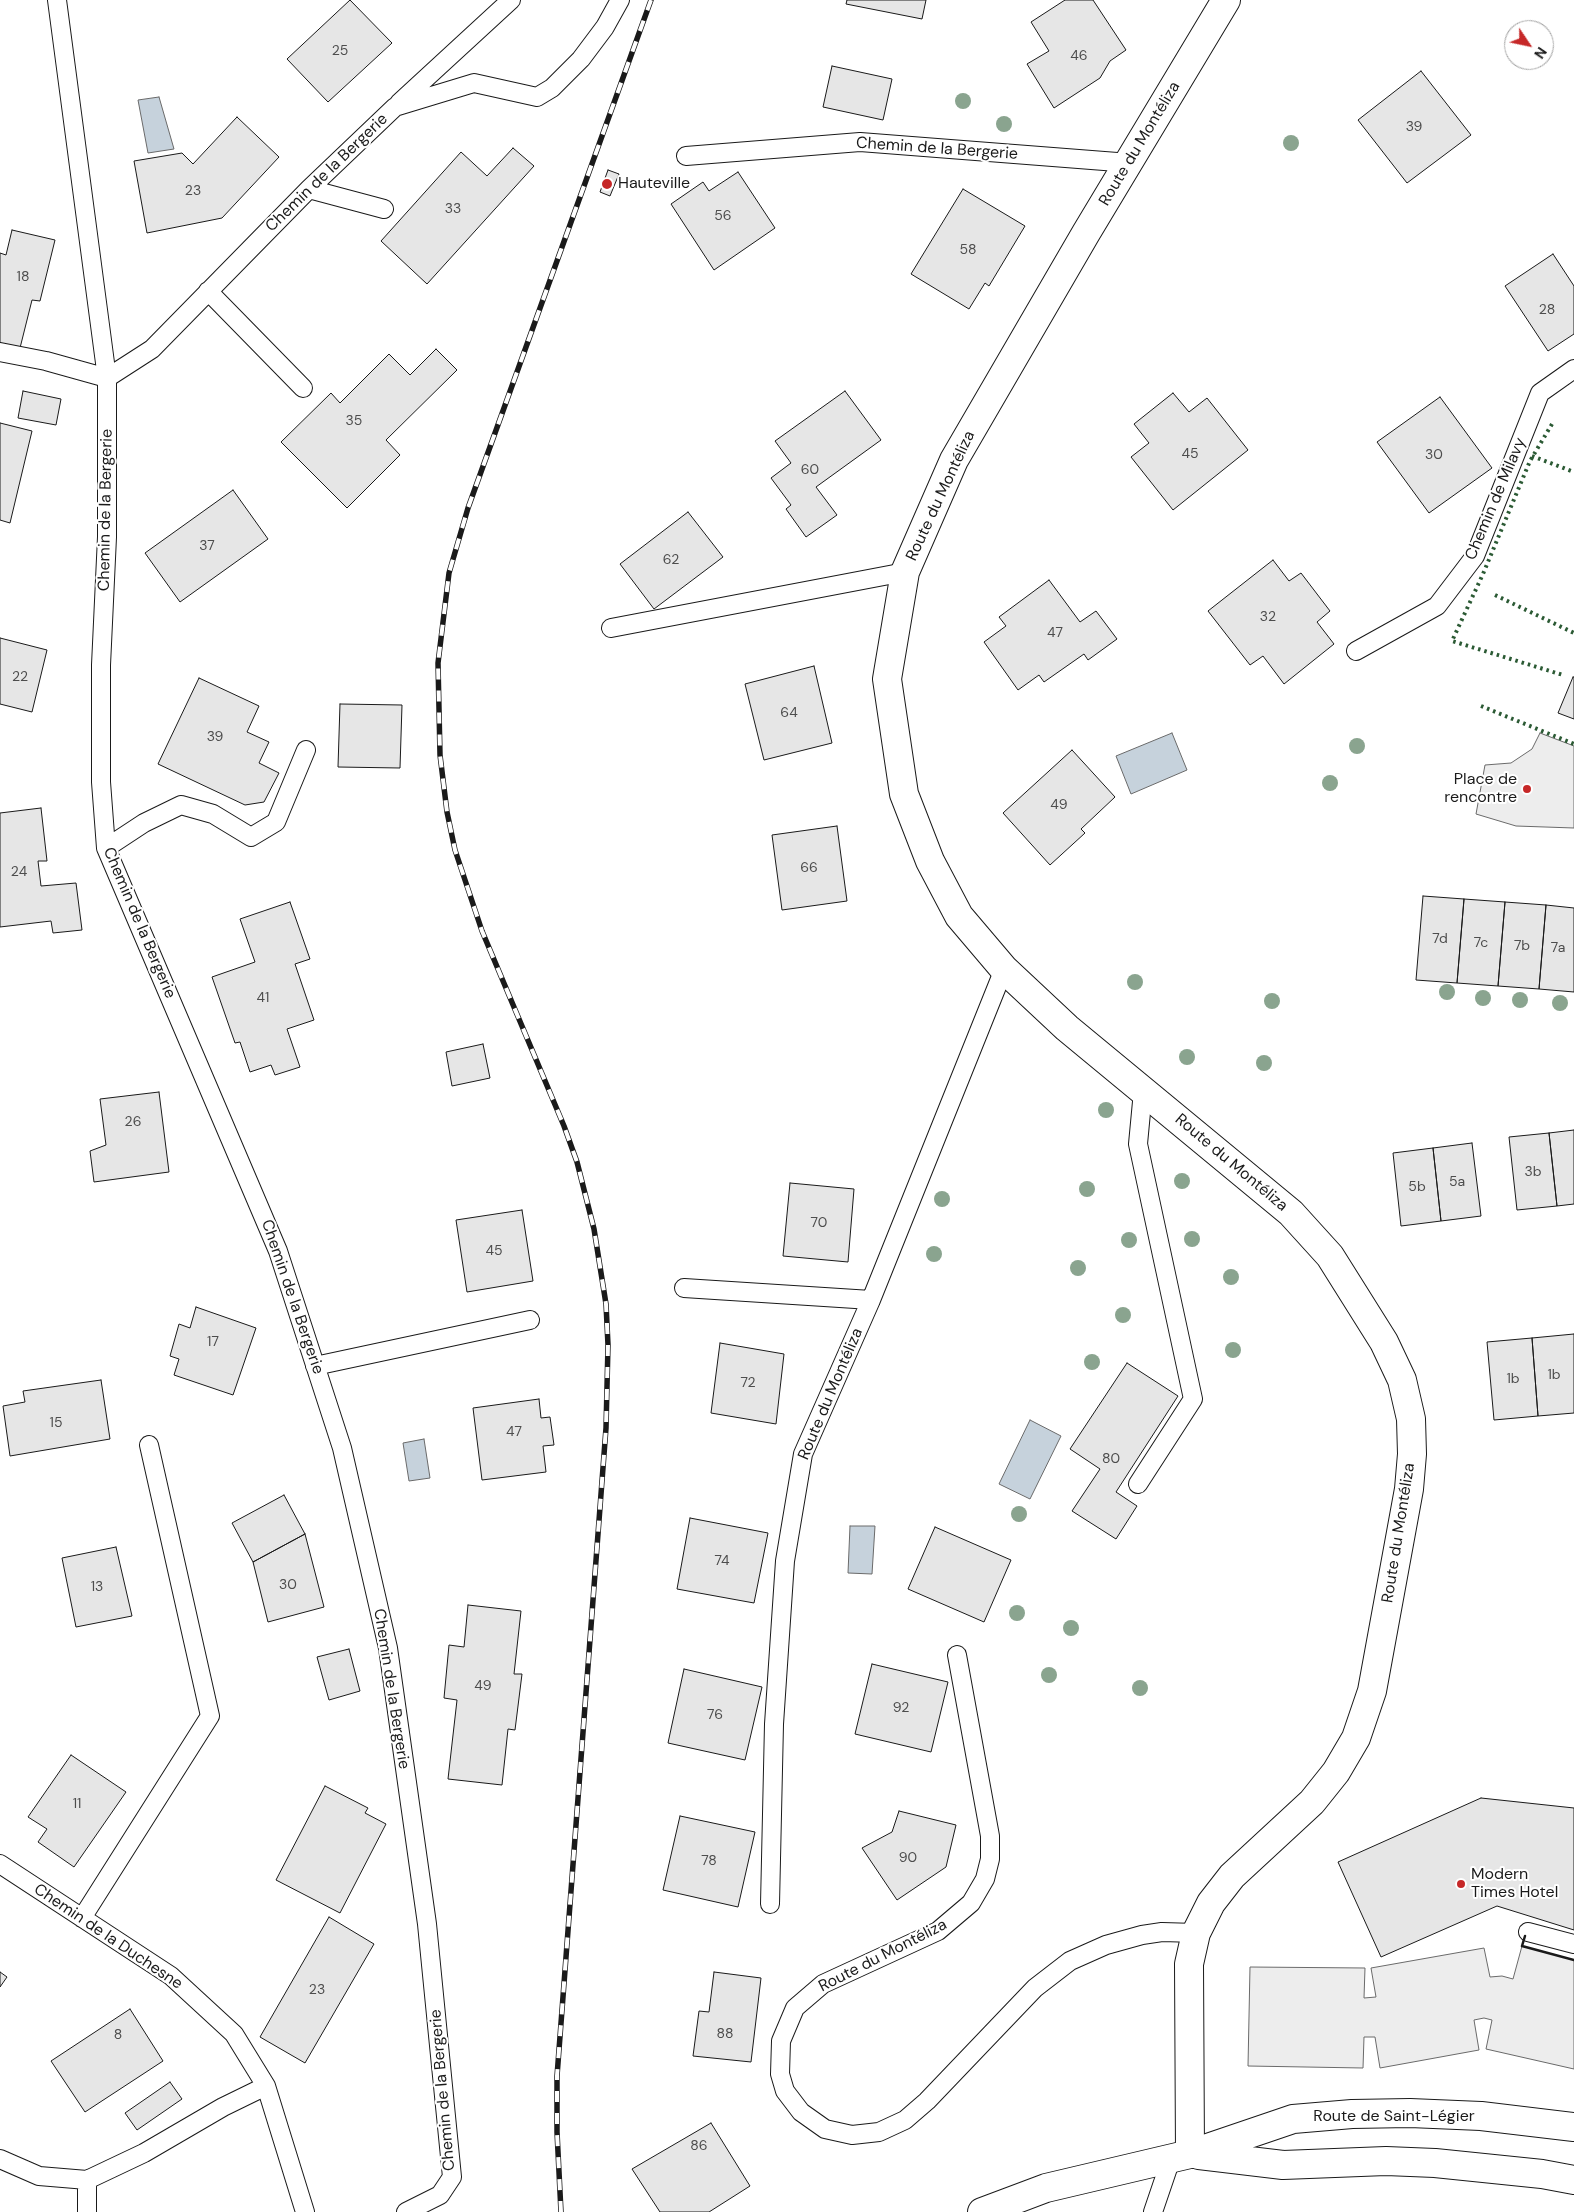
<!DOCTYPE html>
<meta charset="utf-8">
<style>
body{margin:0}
#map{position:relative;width:1574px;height:2212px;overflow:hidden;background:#fff;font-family:"DM Sans",sans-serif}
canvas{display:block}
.north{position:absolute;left:1504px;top:20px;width:50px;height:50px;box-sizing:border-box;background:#fff;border:1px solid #a3a3a3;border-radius:50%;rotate:124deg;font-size:14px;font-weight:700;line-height:20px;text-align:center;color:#1a1a1a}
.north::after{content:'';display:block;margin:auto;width:18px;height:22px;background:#c62828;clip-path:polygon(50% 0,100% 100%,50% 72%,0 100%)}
</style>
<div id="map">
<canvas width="1574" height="2212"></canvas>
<div class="north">N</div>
</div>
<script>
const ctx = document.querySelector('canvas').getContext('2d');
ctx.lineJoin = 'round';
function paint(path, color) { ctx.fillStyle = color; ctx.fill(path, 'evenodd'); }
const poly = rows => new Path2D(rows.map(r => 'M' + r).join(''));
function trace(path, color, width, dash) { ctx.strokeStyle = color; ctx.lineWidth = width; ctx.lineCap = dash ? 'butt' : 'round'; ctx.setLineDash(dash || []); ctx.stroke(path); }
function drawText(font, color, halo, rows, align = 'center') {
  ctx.font = font + ' "DM Sans",sans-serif'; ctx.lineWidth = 4; ctx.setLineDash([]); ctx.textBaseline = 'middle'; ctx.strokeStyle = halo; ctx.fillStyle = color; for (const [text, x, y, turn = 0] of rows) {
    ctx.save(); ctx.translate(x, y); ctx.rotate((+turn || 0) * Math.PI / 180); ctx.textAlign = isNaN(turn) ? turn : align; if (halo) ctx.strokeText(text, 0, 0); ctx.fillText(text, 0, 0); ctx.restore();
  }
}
const parking = poly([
 [1540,733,1574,746,1574,828,1516,826,1476,814,1485,765,1511,763,1532,749,1540,733],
 [1522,1946,1574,1960,1574,2069,1486,2049,1492,2020,1484,2018,1474,2020,1479,2050,1380,2068,1375,2037,1364,2037,1363,2068,1248,2066,1250,1967,1365,1968,1364,1998,1376,1997,1371,1968,1484,1948,1490,1977,1502,1976,1513,1979,1522,1946]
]);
paint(parking, '#ededed');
trace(parking, '#6a6a6a', 1);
const water = poly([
 [159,97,174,149,148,153,138,100,159,97],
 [1172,733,1187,770,1131,794,1116,756,1172,733],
 [1030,1420,1061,1436,1030,1499,999,1484,1030,1420],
 [424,1439,430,1478,409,1481,403,1443,424,1439],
 [850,1526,875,1526,872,1574,848,1573,850,1526]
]);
paint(water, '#c6d2dc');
trace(water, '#6a6a6a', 1);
const building = poly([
 [350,0,392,43,328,102,287,59,350,0],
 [847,0,926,0,922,19,846,4,847,0],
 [1065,0,1093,0,1126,50,1110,61,1100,78,1054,108,1027,64,1049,51,1031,22,1065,0],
 [832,66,892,79,883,120,823,107,832,66],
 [1421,71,1471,135,1407,183,1358,120,1421,71],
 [237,117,279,157,222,218,147,233,134,161,182,153,193,164,237,117],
 [513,148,534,166,427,284,381,241,461,152,487,176,513,148],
 [608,170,619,174,610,196,600,192,608,170],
 [738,172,775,228,714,270,671,204,703,182,709,191,738,172],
 [963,189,1025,226,989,286,985,283,969,309,911,274,963,189],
 [12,230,55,240,40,301,32,300,20,348,0,343,0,253,6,255,12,230],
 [1553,254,1574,286,1574,334,1548,351,1505,286,1553,254],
 [436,349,457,370,386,440,400,455,347,508,281,442,331,393,340,403,389,354,410,375,436,349],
 [23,391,61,399,56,425,18,418,23,391],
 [845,391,881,440,816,487,837,515,806,537,786,509,791,505,771,478,791,463,775,441,845,391],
 [1173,393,1189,412,1207,398,1248,450,1173,510,1131,457,1149,443,1134,424,1173,393],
 [1440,397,1492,468,1429,513,1377,442,1440,397],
 [0,423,32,431,10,523,0,520,0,423],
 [233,490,268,539,180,602,145,553,233,490],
 [688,512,723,557,654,609,620,564,688,512],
 [1273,560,1289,581,1301,573,1330,611,1317,622,1334,644,1284,684,1263,656,1250,665,1208,611,1273,560],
 [1049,580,1080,622,1096,611,1117,639,1088,660,1084,654,1044,682,1039,675,1018,690,984,642,1006,626,999,617,1049,580],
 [0,638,47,650,32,712,0,704,0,638],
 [814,666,832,743,764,760,745,684,814,666],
 [1573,677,1574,677,1574,719,1558,713,1573,677],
 [199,678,259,706,247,732,269,742,259,763,279,773,264,802,245,805,158,764,199,678],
 [340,704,402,705,400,768,338,767,340,704],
 [1072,750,1115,797,1081,829,1085,833,1050,865,1003,813,1072,750],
 [41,808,47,861,38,861,41,886,76,883,82,930,53,933,51,921,0,927,0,813,41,808],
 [837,826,847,901,782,910,772,835,837,826],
 [1423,896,1464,899,1457,983,1416,980,1423,896],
 [1464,899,1505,902,1498,986,1457,983,1464,899],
 [290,902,310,959,295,964,314,1020,287,1029,300,1067,275,1075,271,1065,250,1072,240,1042,235,1043,212,977,255,962,240,919,290,902],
 [1505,902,1546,905,1539,989,1498,986,1505,902],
 [1546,905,1574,908,1574,992,1539,989,1546,905],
 [483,1044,490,1078,452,1086,446,1052,483,1044],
 [159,1092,169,1172,94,1182,90,1151,106,1145,100,1099,159,1092],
 [1574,1130,1574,1204,1557,1206,1549,1133,1574,1130],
 [1549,1133,1557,1206,1517,1210,1509,1137,1549,1133],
 [1472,1143,1481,1216,1441,1221,1433,1148,1472,1143],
 [1433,1148,1441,1221,1401,1226,1393,1153,1433,1148],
 [790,1183,854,1189,848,1262,783,1256,790,1183],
 [522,1210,533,1281,467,1292,456,1220,522,1210],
 [196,1307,256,1328,233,1395,174,1375,179,1359,170,1356,179,1324,190,1328,196,1307],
 [1574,1334,1574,1413,1538,1416,1532,1338,1574,1334],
 [1532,1338,1538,1416,1494,1420,1487,1342,1532,1338],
 [720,1343,784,1354,776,1424,711,1413,720,1343],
 [1127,1363,1178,1396,1116,1492,1137,1506,1116,1539,1072,1511,1100,1469,1070,1449,1127,1363],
 [101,1380,110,1439,10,1456,3,1406,25,1402,23,1391,101,1380],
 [539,1399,541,1418,550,1417,554,1445,543,1446,546,1472,482,1480,473,1408,539,1399],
 [284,1495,305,1534,253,1562,232,1523,284,1495],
 [690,1518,768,1533,754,1603,677,1589,690,1518],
 [935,1527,1011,1560,984,1622,908,1589,935,1527],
 [305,1534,324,1607,268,1622,253,1562,305,1534],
 [116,1547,132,1616,76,1627,62,1558,116,1547],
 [468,1605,521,1611,514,1674,522,1674,515,1730,508,1729,502,1785,448,1779,457,1700,444,1698,449,1645,464,1647,468,1605],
 [349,1649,360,1691,329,1700,317,1657,349,1649],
 [872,1664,948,1682,931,1752,855,1734,872,1664],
 [684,1669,762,1687,745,1760,668,1743,684,1669],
 [71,1755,126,1792,74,1867,38,1842,47,1829,28,1817,71,1755],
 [325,1786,368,1808,365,1813,386,1824,340,1913,276,1880,325,1786],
 [1481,1798,1574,1808,1574,1930,1497,1906,1381,1957,1338,1862,1481,1798],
 [899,1811,956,1825,946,1867,897,1900,862,1848,892,1832,899,1811],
 [680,1816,755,1832,738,1907,663,1890,680,1816],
 [329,1917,374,1944,305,2063,260,2037,329,1917],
 [0,1972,7,1977,0,1987,0,1972],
 [714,1972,761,1978,751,2062,693,2056,699,2011,709,2012,714,1972],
 [130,2009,163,2061,85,2112,51,2061,130,2009],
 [170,2082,182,2099,137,2130,125,2113,170,2082],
 [711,2123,750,2186,709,2212,660,2212,632,2169,711,2123]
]);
paint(building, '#e6e6e6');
trace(building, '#1a1a1a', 1);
const lane = poly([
 [57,0,107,378,107,537,101,665,101,782,106,848,278,1251,342,1448,388,1648,427,1924,452,2177,440,2195,406,2212],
 [399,103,511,0],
 [686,156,860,142,1130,163],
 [309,189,384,209],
 [208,291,303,388],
 [0,352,46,361,107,378],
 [107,378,152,349,309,189,395,107,474,83,537,97,552,88,581,59,605,27,620,0],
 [611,628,905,572],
 [1356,651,1437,606,1475,556,1540,393,1574,369],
 [106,848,144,823,181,805,213,814,251,837,276,822,306,750],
 [684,1288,871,1300],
 [315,1366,530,1320],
 [1138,1484,1193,1399,1138,1144,1143,1091],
 [957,1655,990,1836,990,1859,985,1879,971,1903,938,1931,823,1984,795,2008,781,2041,780,2074,785,2091,801,2112,825,2129,852,2135,879,2132,905,2120,927,2101,1035,1988,1070,1961,1106,1945,1142,1935,1162,1932,1196,1933],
 [0,1864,171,1976,234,2034,266,2086,305,2212],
 [770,1904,774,1724,785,1561,803,1454,871,1300,1004,969],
 [82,1918,210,1716,149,1445],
 [1528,1932,1574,1944],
 [0,2159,39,2176,87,2180,144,2153,223,2107,266,2086],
 [87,2212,87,2180],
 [1153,2212,1171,2159]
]);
const street = poly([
 [1190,2154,1189,1964,1196,1933,1211,1903,1232,1876,1312,1802,1336,1772,1356,1738,1372,1691,1409,1489,1412,1454,1411,1419,1402,1380,1384,1342,1330,1256,1291,1213,1067,1028,1004,969,959,916,930,861,904,794,887,679,905,572,954,460,1086,233,1226,0]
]);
const secondary = poly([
 [1199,2155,1283,2165,1386,2161,1435,2163,1542,2174,1574,2180],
 [982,2212,1046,2188,1190,2154,1293,2119,1352,2114,1410,2113,1481,2116,1574,2127]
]);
trace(lane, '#1a1a1a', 20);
trace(street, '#1a1a1a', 30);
trace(secondary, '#1a1a1a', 30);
trace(lane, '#fff', 18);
trace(street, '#fff', 28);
trace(secondary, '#fff', 28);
const rail = poly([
 [561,2212,557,2132,557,2076,606,1428,608,1345,606,1304,594,1229,577,1162,564,1126,482,931,455,850,447,812,440,755,438,663,449,573,468,508,651,0]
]);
trace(rail, '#1a1a1a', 5.5);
trace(rail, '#fff', 4, [11]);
trace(poly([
 [1552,424,1530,461,1483,574,1452,641,1563,675],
 [1532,456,1574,472],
 [1495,595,1574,633],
 [1481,706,1574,744]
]), '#2b5a34', 4, [2.5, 4]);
trace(poly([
 [1525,1936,1522,1946,1574,1960]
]), '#1a1a1a', 2.5);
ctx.fillStyle = '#8aa48f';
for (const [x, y] of [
 [963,101],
 [1004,124],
 [1291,143],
 [1357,746],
 [1330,783],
 [1135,982],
 [1447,992],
 [1483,998],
 [1520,1000],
 [1272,1001],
 [1560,1003],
 [1187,1057],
 [1264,1063],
 [1106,1110],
 [1182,1181],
 [1087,1189],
 [942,1199],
 [1192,1239],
 [1129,1240],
 [934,1254],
 [1078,1268],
 [1231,1277],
 [1123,1315],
 [1233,1350],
 [1092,1362],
 [1019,1514],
 [1017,1613],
 [1071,1628],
 [1049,1675],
 [1140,1688]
]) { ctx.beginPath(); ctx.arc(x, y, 8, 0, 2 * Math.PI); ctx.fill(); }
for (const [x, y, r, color] of [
 [607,184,6,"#c62828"],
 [1527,789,5,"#c62828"],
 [1461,1884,5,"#c62828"]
]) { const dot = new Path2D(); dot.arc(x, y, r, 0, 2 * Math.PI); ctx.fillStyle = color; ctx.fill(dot); trace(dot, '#fff', 2); }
drawText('14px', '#4d4d4d', null, [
 ["25",340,51],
 ["46",1079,56],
 ["39",1414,127],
 ["23",193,191],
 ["33",453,209],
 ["56",723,216],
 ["58",968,250],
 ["18",23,277],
 ["28",1547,310],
 ["35",354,421],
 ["45",1190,454],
 ["30",1434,455],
 ["60",810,470],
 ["37",207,546],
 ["62",671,560],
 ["32",1268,617],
 ["47",1055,633],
 ["22",20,677],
 ["64",789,713],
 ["39",215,737],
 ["49",1059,805],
 ["66",809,868],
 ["24",19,872],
 ["7d",1440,939],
 ["7c",1481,943],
 ["7b",1522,946],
 ["7a",1558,948],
 ["41",263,998],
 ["26",133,1122],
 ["3b",1533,1172],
 ["5a",1457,1182],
 ["5b",1417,1187],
 ["70",819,1223],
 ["45",494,1251],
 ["17",213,1342],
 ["1b",1554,1375],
 ["1b",1513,1379],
 ["72",748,1383],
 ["15",56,1423],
 ["47",514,1432],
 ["80",1111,1459],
 ["74",722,1561],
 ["30",288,1585],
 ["13",97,1587],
 ["49",483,1686],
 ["92",901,1708],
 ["76",715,1715],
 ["11",77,1804],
 ["90",908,1858],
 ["78",709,1861],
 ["23",317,1990],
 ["88",725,2034],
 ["8",118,2035],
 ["86",699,2146]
]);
drawText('16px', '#1a1a1a', '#fff', [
 ["Route du Montéliza",1140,144,-59],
 ["Chemin de la Bergerie",937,149,4],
 ["Chemin de la Bergerie",327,173,-44],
 ["Route du Montéliza",941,496,-65],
 ["Chemin de Milavy",1496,499,-67],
 ["Chemin de la Bergerie",106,510,-89],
 ["Chemin de la Bergerie",139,923,67],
 ["Route du Montéliza",1231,1163,40],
 ["Chemin de la Bergerie",292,1297,71],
 ["Route du Montéliza",831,1394,-67],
 ["Route du Montéliza",1399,1533,-81],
 ["Chemin de la Bergerie",391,1689,81],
 ["Chemin de la Duchesne",108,1937,34],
 ["Route du Montéliza",883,1956,-27],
 ["Chemin de la Bergerie",443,2090,-95],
 ["Route de Saint-Légier",1394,2117]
]);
drawText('16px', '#1a1a1a', '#fff', [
 ["Hauteville",618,184],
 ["Place de",1517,780,"right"],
 ["rencontre",1517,798,"right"],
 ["Modern",1471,1875],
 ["Times Hotel",1471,1893]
], 'left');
</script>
